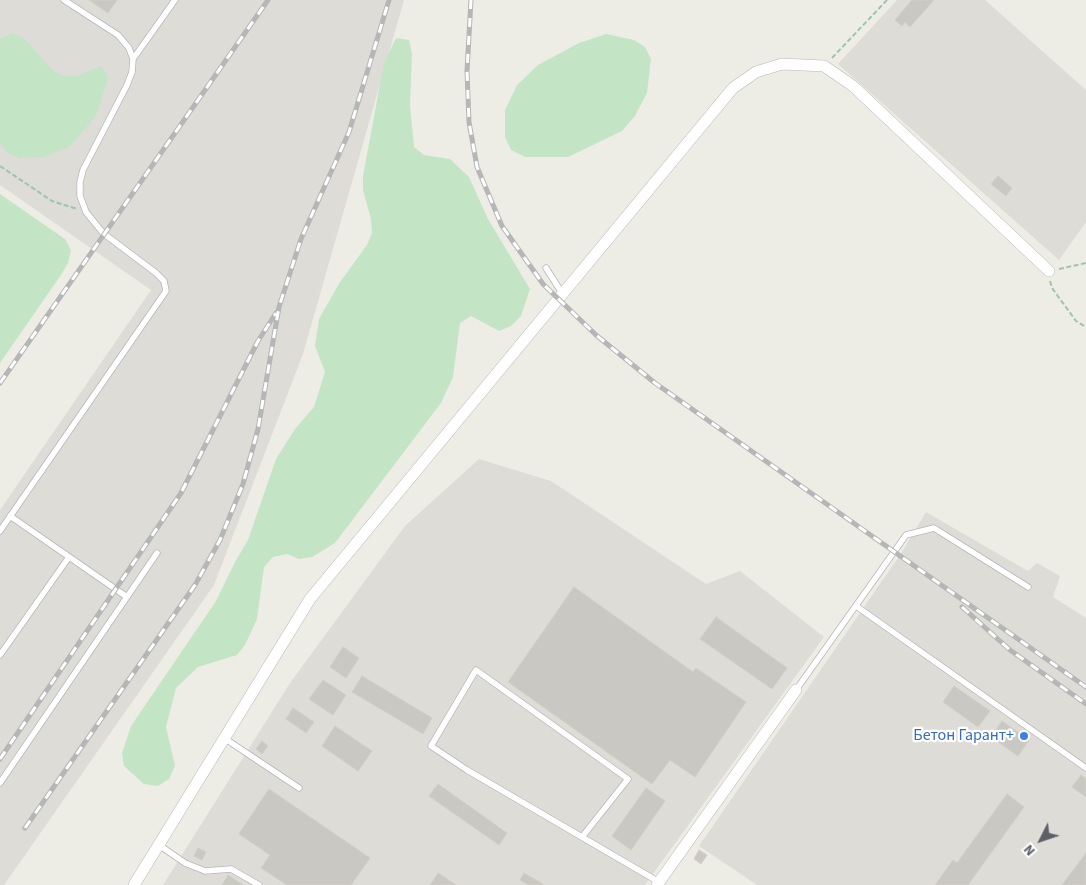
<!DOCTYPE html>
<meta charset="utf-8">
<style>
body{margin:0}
#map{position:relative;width:1086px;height:885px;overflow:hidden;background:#eeede5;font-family:"Source Sans 3",sans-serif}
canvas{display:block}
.north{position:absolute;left:1016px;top:815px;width:50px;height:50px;-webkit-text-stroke:4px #fff;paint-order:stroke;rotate:229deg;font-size:14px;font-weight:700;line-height:20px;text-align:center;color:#5d6065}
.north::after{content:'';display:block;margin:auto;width:18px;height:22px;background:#5d6065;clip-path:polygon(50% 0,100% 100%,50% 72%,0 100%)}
</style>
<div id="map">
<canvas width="1086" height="885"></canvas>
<div class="north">N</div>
</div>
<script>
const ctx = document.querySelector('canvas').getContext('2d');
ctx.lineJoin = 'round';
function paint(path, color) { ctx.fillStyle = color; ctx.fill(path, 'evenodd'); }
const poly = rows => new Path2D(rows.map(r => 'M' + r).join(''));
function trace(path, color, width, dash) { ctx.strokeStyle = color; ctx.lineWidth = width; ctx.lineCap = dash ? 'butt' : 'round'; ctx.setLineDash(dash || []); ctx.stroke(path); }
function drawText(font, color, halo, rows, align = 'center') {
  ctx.font = font + ' "Source Sans 3",sans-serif'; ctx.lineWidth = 4.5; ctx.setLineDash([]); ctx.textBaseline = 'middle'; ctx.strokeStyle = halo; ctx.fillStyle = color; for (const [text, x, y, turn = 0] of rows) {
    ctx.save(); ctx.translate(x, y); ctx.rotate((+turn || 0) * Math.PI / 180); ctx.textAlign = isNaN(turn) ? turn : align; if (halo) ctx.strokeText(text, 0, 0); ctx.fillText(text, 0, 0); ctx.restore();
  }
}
paint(poly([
 [0,0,404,0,303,354,214,585,4,885,0,885,0,510,151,290,0,185],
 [897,0,985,0,1086,90,1086,222,1059,260,838,64],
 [479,459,551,481,706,584,740,571,824,637,645,885,163,885,290,683,405,526],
 [926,512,1028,571,1037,563,1060,576,1053,597,1086,618,1086,885,757,885,699,846,902,552]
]), '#dddcd7');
paint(poly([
 [13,33,25,39,51,69,62,76,76,76,102,66,108,78,96,116,69,147,44,157,18,158,6,152,0,143,0,39],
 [606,34,634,40,645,47,651,59,647,93,635,116,622,131,568,157,525,157,511,150,505,137,505,110,517,85,538,65,579,43],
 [396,38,409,40,412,54,410,106,414,147,424,155,450,159,469,177,488,219,530,289,521,316,511,326,499,331,471,316,460,323,453,377,441,403,335,543,312,557,299,559,287,554,273,557,264,567,257,619,245,645,237,655,198,667,176,688,166,727,175,766,169,779,158,786,144,784,124,766,122,753,131,726,216,601,235,562,248,540,276,459,295,429,314,407,325,372,315,346,319,319,340,282,367,245,372,233,371,219,363,190,363,176,384,63],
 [0,194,65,239,71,250,68,263,61,275,0,363]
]), '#c3e5c5');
const building = poly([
 [89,0,117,0,108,13,89,0],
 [912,0,934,0,910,27,905,22,902,26,895,20,912,0],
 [998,176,1012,188,1006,196,991,184,998,176],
 [574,587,693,672,696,668,746,702,695,777,670,760,652,784,508,682,574,587],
 [716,617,787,668,772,689,700,639,716,617],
 [343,647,359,658,346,678,330,667,343,647],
 [362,676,432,718,423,734,352,692,362,676],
 [323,680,346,695,333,715,309,699,323,680],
 [954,686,990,711,978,727,943,702,954,686],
 [293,708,314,722,306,733,286,719,293,708],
 [1002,721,1029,740,1018,756,991,737,1002,721],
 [335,726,372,751,358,771,322,746,335,726],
 [262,741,268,746,262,754,256,749,262,741],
 [1081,775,1086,779,1086,797,1072,787,1081,775],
 [438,784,507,833,499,845,429,796,438,784],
 [646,788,665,801,631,850,612,836,646,788],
 [269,789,370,858,351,885,287,885,261,868,270,855,239,834,269,789],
 [1007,794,1024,807,968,885,935,885,953,860,957,863,1007,794],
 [198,848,206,852,202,860,194,856,198,848],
 [699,850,707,855,701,864,694,859,699,850],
 [1086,853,1086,885,1062,885,1086,853],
 [438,873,456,885,430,885,438,873],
 [524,873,543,884,542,885,528,885,520,880,524,873],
 [228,875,243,885,222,885,228,875]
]);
paint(building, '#cac8c2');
trace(building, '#d3cfc4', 1);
const lane = poly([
 [133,59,175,0],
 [546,268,562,293],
 [10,516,127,597],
 [0,531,166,291,164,281,156,273,103,233,86,212,80,196,80,182,83,170,127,85,132,72,133,59,129,48,118,35,64,0],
 [856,606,1086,768],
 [0,655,69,557],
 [796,690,906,535,934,528,1028,587],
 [224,738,299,788],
 [0,783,157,553],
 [582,837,628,779,476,670,431,746,467,770,659,882],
 [159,845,185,863,205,871,231,869,259,885]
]);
const street = poly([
 [134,885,310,599,733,88,756,72,782,64,824,66,853,86,1049,271],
 [657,885,796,690]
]);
trace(lane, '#b5b7bb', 7);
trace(street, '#b5b7bb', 12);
trace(poly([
 [832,58,887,0],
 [0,166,52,201,77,209],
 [1059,269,1086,263],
 [1050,281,1052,288,1076,321,1086,327]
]), '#9cc5ab', 2, [5, 2.5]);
trace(lane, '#fff', 5.5);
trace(street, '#fff', 11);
const rail = poly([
 [471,0,467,71,469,122,477,167,502,226,543,284,596,335,655,383,1086,687],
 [0,383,268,0],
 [962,607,1010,650,1086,704],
 [0,759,181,493,258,341,276,313],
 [25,828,195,585,220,540,243,484,258,429,279,307,301,239,349,132,389,0]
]);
trace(rail, '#b5b6b6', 5);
trace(rail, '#fff', 3, [9]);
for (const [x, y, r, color] of [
 [1024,736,5,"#3f7fe0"]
]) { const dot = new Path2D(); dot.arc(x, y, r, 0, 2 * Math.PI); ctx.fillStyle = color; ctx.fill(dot); trace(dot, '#fff', 2); }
drawText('16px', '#366cbe', '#fff', [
 ["Бетон Гарант+",1014,736]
], 'right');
</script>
